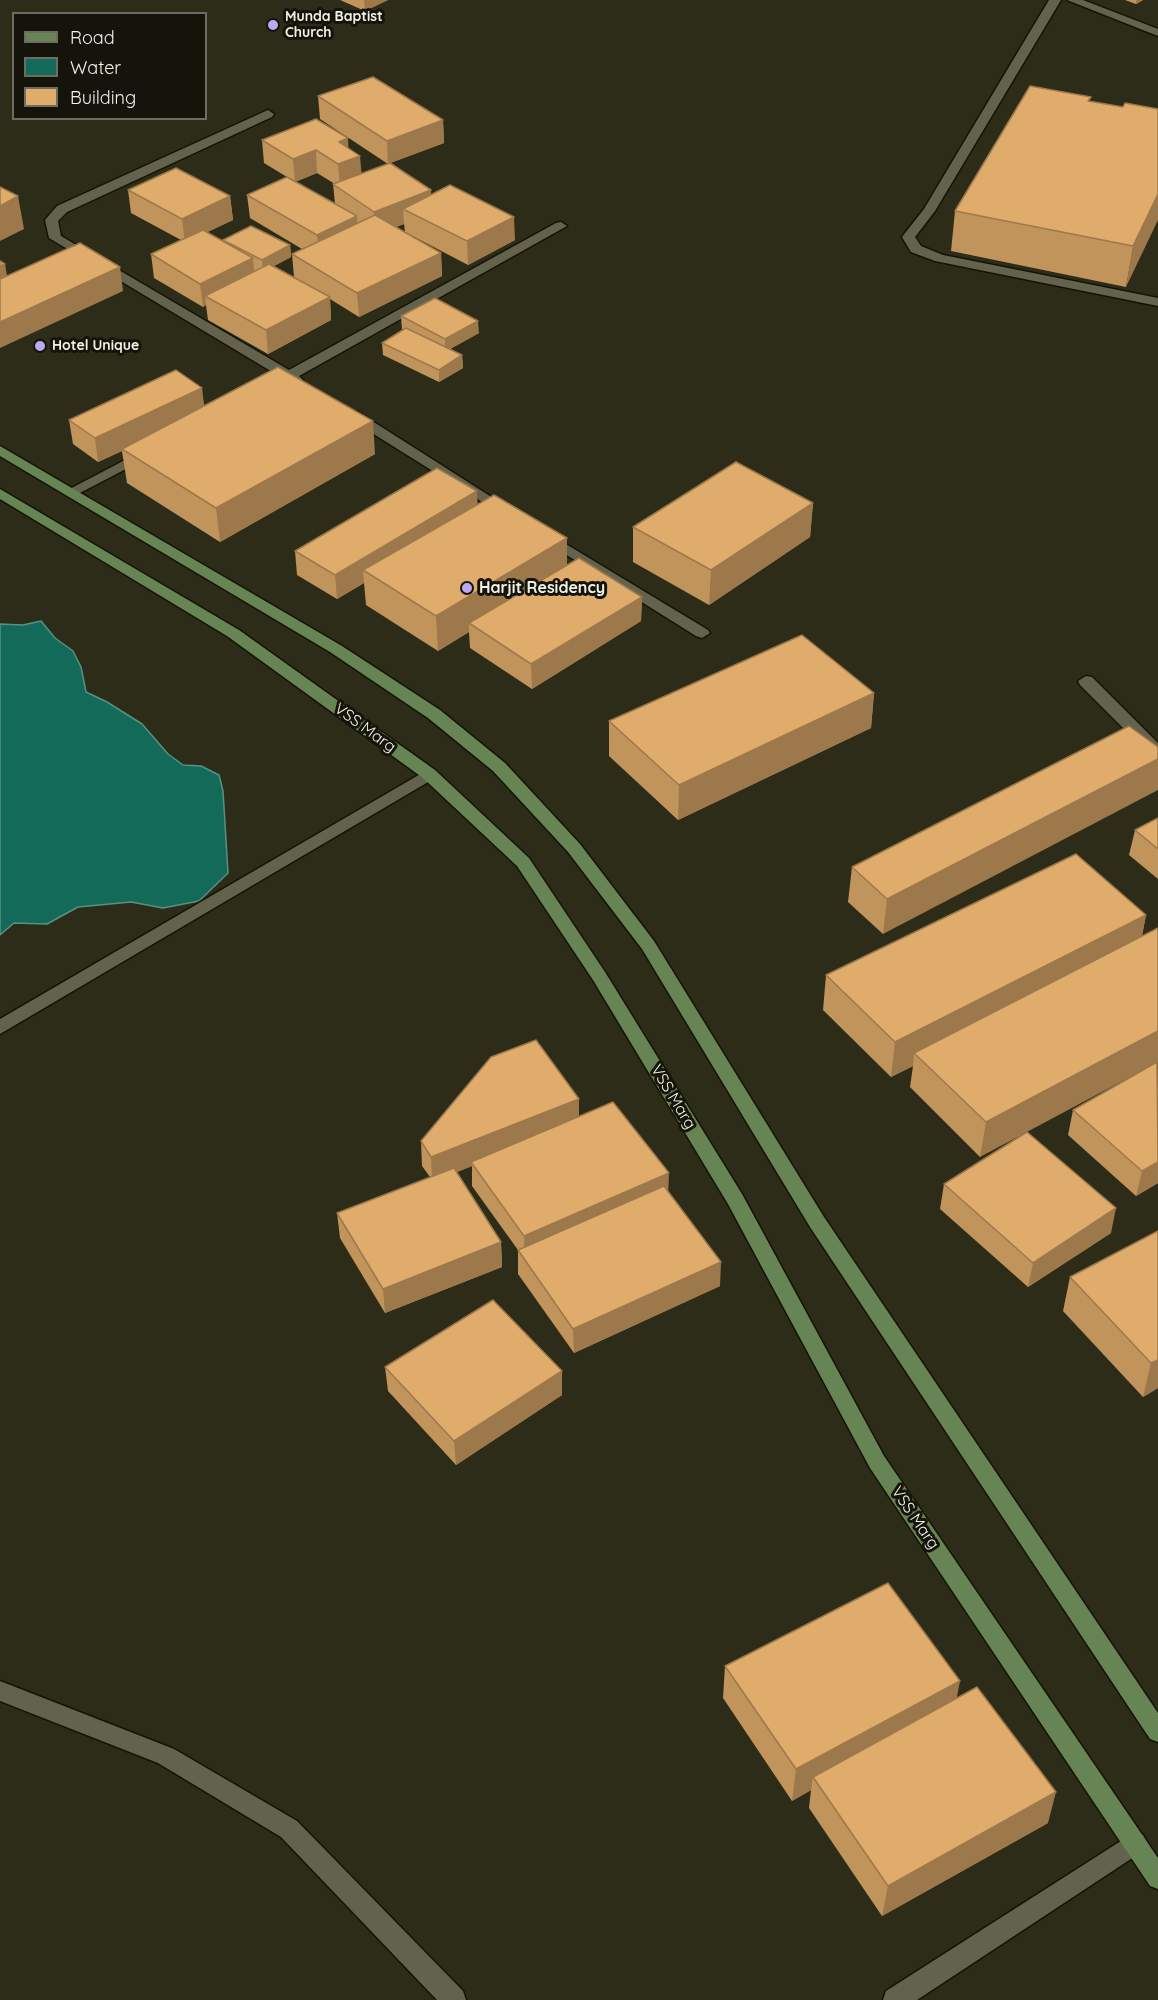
<!DOCTYPE html>
<style>
body{margin:0}
#map{position:relative;width:1158px;height:2000px;overflow:hidden;background:#2c2c19;font-family:Quicksand,sans-serif}
canvas{display:block}
.legend{position:absolute;left:12px;top:12px;width:195px;height:108px;box-sizing:border-box;background:#14140b;border:2px solid #6c6c62;margin:0;padding:8px 10px;list-style:none;font-size:18px;color:#f1f1e5}
.legend li{display:flex;align-items:center;gap:12px;height:30px}
.legend b{width:30px;border:2px solid #6c6c62}
</style>
<div id="map">
<canvas width="1158" height="2000"></canvas>
<ul class="legend">
<li><b style="height:8px;background:#678454"></b>Road</li>
<li><b style="height:16px;background:#146a59"></b>Water</li>
<li><b style="height:16px;background:#e0ac6b"></b>Building</li>
</ul>
</div>
<script>
const ctx = document.querySelector('canvas').getContext('2d');
ctx.lineJoin = 'round';
function paint(path, color) { ctx.fillStyle = color; ctx.fill(path, 'evenodd'); }
const poly = rows => new Path2D(rows.map(r => 'M' + r).join(''));
function trace(path, color, width, dash) { ctx.strokeStyle = color; ctx.lineWidth = width; ctx.lineCap = dash ? 'butt' : 'round'; ctx.setLineDash(dash || []); ctx.stroke(path); }
function drawText(font, color, halo, rows, align = 'center') {
  ctx.font = font + ' Quicksand,sans-serif'; ctx.lineWidth = 6; ctx.setLineDash([]); ctx.textBaseline = 'middle'; ctx.strokeStyle = halo; ctx.fillStyle = color; for (const [text, x, y, turn = 0] of rows) {
    ctx.save(); ctx.translate(x, y); ctx.rotate((+turn || 0) * Math.PI / 180); ctx.textAlign = isNaN(turn) ? turn : align; if (halo) ctx.strokeText(text, 0, 0); ctx.fillText(text, 0, 0); ctx.restore();
  }
}
const water = poly([
 [41,621,55,638,73,651,81,667,86,692,107,702,142,724,168,754,183,765,201,766,219,775,223,791,228,873,199,901,163,908,131,902,78,907,47,924,14,923,0,935,0,624,23,625,41,621]
]);
paint(water, '#146a59');
trace(water, '#569283', 1.5);
const street = poly([
 [1049,0,1061,0,935,211,915,237,921,246,943,255,1158,298,1158,306,935,261,911,252,902,237,924,209,1049,0],
 [1067,0,1083,0,1158,29,1158,36,1067,0],
 [268,110,274,114,272,117,67,212,58,221,61,236,289,370,556,223,561,222,567,226,299,376,303,380,296,384,289,382,277,383,275,380,279,376,49,238,45,220,57,206,268,110],
 [353,411,358,412,515,512,513,515,503,515,348,418,346,415,348,412,353,411],
 [144,450,149,451,151,454,149,457,76,495,71,496,64,492,144,450],
 [546,532,708,630,710,633,702,638,696,636,541,539,539,536,546,532],
 [1086,676,1092,677,1158,743,1158,758,1152,757,1080,685,1078,681,1086,676],
 [429,769,435,770,437,774,435,778,0,1034,0,1019,429,769],
 [0,1681,174,1749,297,1821,463,1991,466,2000,437,2000,281,1837,158,1763,0,1701,0,1681],
 [1135,1832,1143,1835,1147,1843,1143,1851,917,2000,883,2000,886,1991,1135,1832]
]);
const secondary = poly([
 [0,446,342,646,440,710,505,763,580,844,654,941,824,1217,1158,1713,1158,1742,1150,1739,810,1227,642,949,568,852,493,771,428,718,330,652,0,456,0,446],
 [0,489,239,630,435,770,529,858,605,972,742,1194,884,1456,1158,1858,1158,1889,1150,1886,870,1468,728,1204,593,980,517,866,423,778,227,636,0,499,0,489]
]);
trace(street, '#151403', 3);
trace(secondary, '#151403', 3);
paint(street, '#62624d');
paint(secondary, '#678454');
paint(poly([
 [340,0,388,0,365,11],
 [1125,0,1143,0,1136,4],
 [318,96,443,120,444,143,390,163,431,190,431,195,515,240,468,265,405,232,404,224,396,227,441,253,442,276,359,317,330,299,331,320,268,354,208,320,206,305,203,307,154,278,151,254,181,240,131,213,128,190,230,196,233,220,207,232,223,242,223,240,290,245,291,257,274,266,294,277,292,254,302,249,250,218,247,195,287,177,264,163,262,140,348,148,361,174,388,164,320,119],
 [317,173,335,184,333,184,335,204,295,182],
 [1090,101,1123,107,1158,109,1126,287,951,251,955,211],
 [401,316,479,333,450,349,462,355,463,368,439,382,383,355,382,343,404,330,402,329],
 [204,406,375,454,220,542,127,483,122,451,98,462,73,444,69,420],
 [477,491,477,504,567,565,642,597,641,621,532,689,470,648,469,632,438,651,366,605,364,583,337,599,297,575,295,551],
 [813,503,810,537,709,605,633,562,633,527],
 [874,693,871,728,678,820,609,756,609,721],
 [1129,726,883,934,848,902,852,867],
 [1158,818,1158,879,1129,855,1135,830],
 [1146,915,1142,936,980,1157,910,1087,913,1066,891,1077,823,1010,826,975],
 [1073,1110,1158,1183,1136,1196,1068,1135],
 [579,1116,668,1192,720,1286,574,1353,518,1274,518,1250,472,1186,472,1166,457,1172,501,1242,502,1267,385,1313,340,1238,337,1213,430,1177,422,1166,421,1141],
 [944,1184,1111,1233,1028,1287,940,1209],
 [1158,1231,1158,1388,1143,1397,1063,1311,1070,1277],
 [385,1367,562,1371,562,1395,456,1465,388,1391],
 [725,1666,957,1698,1048,1823,882,1916,809,1808,811,1790,792,1801,723,1698]
]), '#c1945c');
paint(poly([
 [364,0,388,0,365,11],
 [1136,0,1143,0,1136,4],
 [443,120,444,143,388,164,387,141],
 [348,138,349,160,360,156,362,179,340,187,338,164,339,142],
 [316,150,317,173,295,182,293,159],
 [431,190,432,213,403,209,404,224,375,235,374,212],
 [1158,194,1158,220,1126,287,1133,246],
 [18,196,24,229,0,241,0,206],
 [230,196,233,220,185,243,182,219],
 [357,216,358,240,319,258,317,235],
 [514,217,515,240,468,265,467,241],
 [290,245,291,257,263,272,262,260],
 [441,253,442,276,359,317,357,293],
 [253,258,255,282,205,296,206,305,203,307,200,284],
 [5,264,7,276,0,280,0,266],
 [120,267,123,291,0,348,0,322],
 [330,297,331,320,268,354,266,330],
 [478,321,479,333,445,352,445,339],
 [462,355,463,368,439,382,439,370],
 [202,388,205,412,122,449,122,451,98,462,95,438],
 [373,421,375,454,220,542,216,508],
 [477,491,478,515,363,570,364,583,337,599,335,575],
 [813,503,810,537,709,605,711,570],
 [567,538,567,572,469,623,469,632,438,651,436,616],
 [642,597,641,621,532,689,531,664],
 [874,693,871,728,678,820,679,785],
 [1158,759,1158,790,883,934,887,899],
 [1146,915,1139,950,914,1053,913,1066,891,1077,895,1042],
 [1158,1031,1158,1062,980,1157,986,1122],
 [579,1099,579,1124,471,1162,472,1166,432,1182,431,1157],
 [1158,1162,1158,1183,1136,1196,1142,1171],
 [669,1173,668,1198,525,1260,524,1236],
 [1116,1208,1111,1233,1028,1287,1033,1263],
 [501,1242,502,1267,385,1313,383,1289],
 [721,1262,720,1286,574,1353,573,1329],
 [1158,1360,1158,1388,1143,1397,1151,1363],
 [562,1371,562,1395,456,1465,454,1441],
 [960,1681,954,1713,813,1777,811,1790,792,1801,796,1769],
 [1056,1792,1048,1823,882,1916,888,1886]
]), '#9d784b');
const building = poly([
 [373,77,443,120,387,141,318,96,373,77],
 [1030,86,1091,97,1088,101,1123,107,1125,103,1158,109,1158,194,1133,246,955,211,1030,86],
 [316,119,348,138,339,142,360,156,338,164,316,150,293,159,262,140,316,119],
 [390,163,431,190,374,212,333,184,390,163],
 [176,168,230,196,182,219,128,190,176,168],
 [287,177,357,216,317,235,247,195,287,177],
 [450,185,514,217,467,241,403,209,450,185],
 [0,187,18,196,0,206,0,187],
 [375,215,441,253,357,293,292,254,375,215],
 [251,226,290,245,262,260,223,240,251,226],
 [203,230,253,258,200,284,151,254,203,230],
 [80,243,120,267,0,322,0,279,80,243],
 [0,261,5,264,0,266,0,261],
 [269,264,330,297,266,330,205,296,269,264],
 [435,298,478,321,445,339,401,316,435,298],
 [406,328,462,355,439,370,382,343,406,328],
 [278,367,373,421,216,508,122,449,278,367],
 [176,370,202,388,95,438,69,420,176,370],
 [736,462,813,503,711,570,633,527,736,462],
 [437,468,477,491,335,575,295,551,437,468],
 [494,495,567,538,436,616,363,570,494,495],
 [579,558,642,597,531,664,469,623,579,558],
 [802,635,874,693,679,785,609,721,802,635],
 [1129,726,1158,747,1158,759,887,899,852,867,1129,726],
 [1158,818,1158,849,1135,830,1158,818],
 [1076,854,1146,915,895,1042,826,975,1076,854],
 [1158,928,1158,1031,986,1122,914,1053,1158,928],
 [536,1040,579,1099,431,1157,421,1141,491,1057,536,1040],
 [1157,1062,1158,1162,1142,1171,1073,1110,1157,1062],
 [613,1102,669,1173,524,1236,471,1162,613,1102],
 [1027,1132,1116,1208,1033,1263,944,1184,1027,1132],
 [454,1168,501,1242,383,1289,337,1213,454,1168],
 [664,1186,721,1262,573,1329,518,1250,664,1186],
 [1158,1231,1158,1360,1151,1363,1070,1277,1158,1231],
 [493,1300,562,1371,454,1441,385,1367,493,1300],
 [888,1583,960,1681,796,1769,725,1666,888,1583],
 [977,1687,1056,1792,888,1886,813,1777,977,1687]
]);
paint(building, '#e0ac6b');
trace(building, '#9d784b', 1.5);
for (const [x, y, r, color] of [
 [273,25,6,"#baaaf6"],
 [40,346,6,"#baaaf6"],
 [467,588,6,"#baaaf6"]
]) { const dot = new Path2D(); dot.arc(x, y, r, 0, 2 * Math.PI); ctx.fillStyle = color; ctx.fill(dot); trace(dot, '#14140b', 2); }
drawText('bold 14px', '#f1f1e5', '#14140b', [
 ["Munda Baptist",285,17],
 ["Church",285,33],
 ["Hotel Unique",52,346]
], 'left');
drawText('bold 16px', '#f1f1e5', '#14140b', [
 ["Harjit Residency",479,588]
], 'left');
drawText('16px', '#f1f1e5', '#14140b', [
 ["VSS Marg",365,728,36],
 ["VSS Marg",673,1097,59],
 ["VSS Marg",915,1518,56]
]);
</script>
